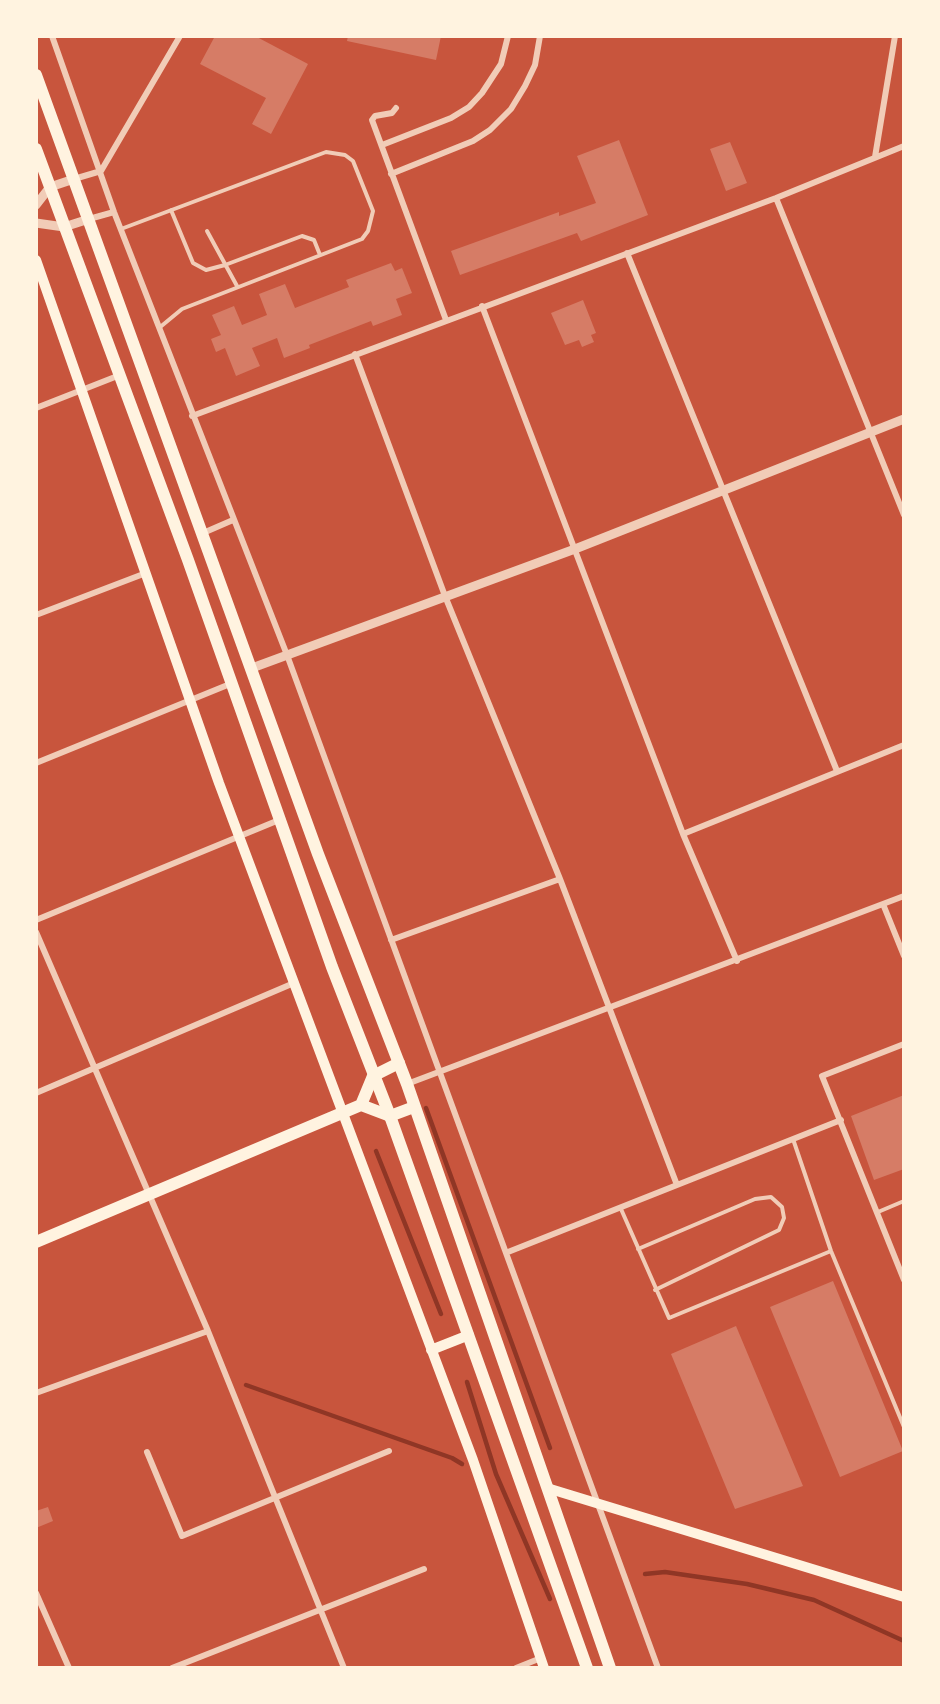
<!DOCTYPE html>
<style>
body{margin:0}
#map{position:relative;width:940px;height:1704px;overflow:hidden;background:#c8553d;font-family:"Titillium Web",sans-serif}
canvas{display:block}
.frame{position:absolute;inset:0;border:38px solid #fff3e0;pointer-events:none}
</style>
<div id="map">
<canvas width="940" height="1704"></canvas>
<div class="frame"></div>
</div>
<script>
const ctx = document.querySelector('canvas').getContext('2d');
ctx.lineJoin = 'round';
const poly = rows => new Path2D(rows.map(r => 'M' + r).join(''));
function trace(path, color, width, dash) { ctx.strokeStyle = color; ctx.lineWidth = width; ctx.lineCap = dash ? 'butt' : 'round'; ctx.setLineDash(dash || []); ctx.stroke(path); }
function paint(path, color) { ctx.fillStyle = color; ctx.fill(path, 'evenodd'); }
trace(poly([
 [426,1108,550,1448],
 [376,1151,441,1314],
 [467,1382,496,1474,550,1599],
 [246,1385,452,1458,462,1464],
 [645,1574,665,1572,747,1584,814,1600,904,1641]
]), '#8f3625', 4.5);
paint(poly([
 [215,36,255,36,308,64,271,134,252,124,266,98,200,64],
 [348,36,441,36,436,60,347,41],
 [619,140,648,215,581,241,577,233,460,275,451,251,559,212,559,216,596,203,577,156],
 [730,142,747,183,726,191,710,149],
 [391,263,395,271,402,268,412,293,396,299,402,315,373,326,371,321,309,345,310,348,284,358,277,338,252,348,260,366,236,376,225,348,216,352,211,339,221,335,212,315,234,306,242,325,267,315,259,294,285,284,295,308,349,287,346,280],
 [583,300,596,333,591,335,594,342,582,347,579,340,565,345,551,313],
 [904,1095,904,1169,874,1180,851,1116],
 [833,1281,903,1451,840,1477,770,1307],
 [736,1326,803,1486,735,1509,671,1354],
 [48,1507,53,1521,36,1528,36,1511]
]), '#d67c66');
trace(poly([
 [171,210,193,263,206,270,225,265,302,236,314,240,320,255],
 [121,229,326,152,345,155,353,161,373,211,368,231,362,239,182,309,159,328],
 [207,231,237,286],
 [793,1139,831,1251,904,1427],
 [621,1209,669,1318,831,1251],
 [878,1212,904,1201],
 [638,1249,755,1199,771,1197,782,1207,784,1218,779,1230,655,1290]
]), '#f1ccb7', 4);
trace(poly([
 [52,36,114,212,287,655,658,1668],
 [396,108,392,113,375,116,372,120,446,320],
 [382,145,451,118,469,107,482,93,501,64,508,36],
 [875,157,895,36],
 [391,174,473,141,490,130,511,109,525,86,535,65,540,36],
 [74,179,101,171,180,36],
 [776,198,904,515],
 [89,219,114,212],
 [627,253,837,771],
 [482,306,683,834,737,961],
 [355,354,445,596,560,879,677,1185],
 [36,408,120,375],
 [192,416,776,198,904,146],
 [203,533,233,520],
 [36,615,146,573],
 [36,763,230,684],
 [683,834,904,745],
 [883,904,904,956],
 [36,920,279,820],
 [36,932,208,1331,344,1668],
 [391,940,560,879],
 [904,1044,822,1076,904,1280],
 [407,1084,904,896],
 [36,1093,294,983],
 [508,1252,841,1120],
 [36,1393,208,1331],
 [147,1452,182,1536,389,1451],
 [36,1593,69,1668],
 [172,1668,424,1569],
 [516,1668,541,1658]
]), '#f1ccb7', 6);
trace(poly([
 [36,205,50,187,74,179],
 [36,223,64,227,89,219],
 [252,668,575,549,904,419]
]), '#f1ccb7', 9);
trace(poly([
 [36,260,219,783,473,1460,544,1668],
 [431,1350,469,1335],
 [547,1488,904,1597]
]), '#fff3e0', 10);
trace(poly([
 [361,1105,390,1116,414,1107],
 [36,1242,361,1105,373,1076,399,1063]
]), '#fff3e0', 12);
trace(poly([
 [36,75,318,854,407,1084,610,1668],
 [36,149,188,560,332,967,390,1116,587,1668]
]), '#fff3e0', 12);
</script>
